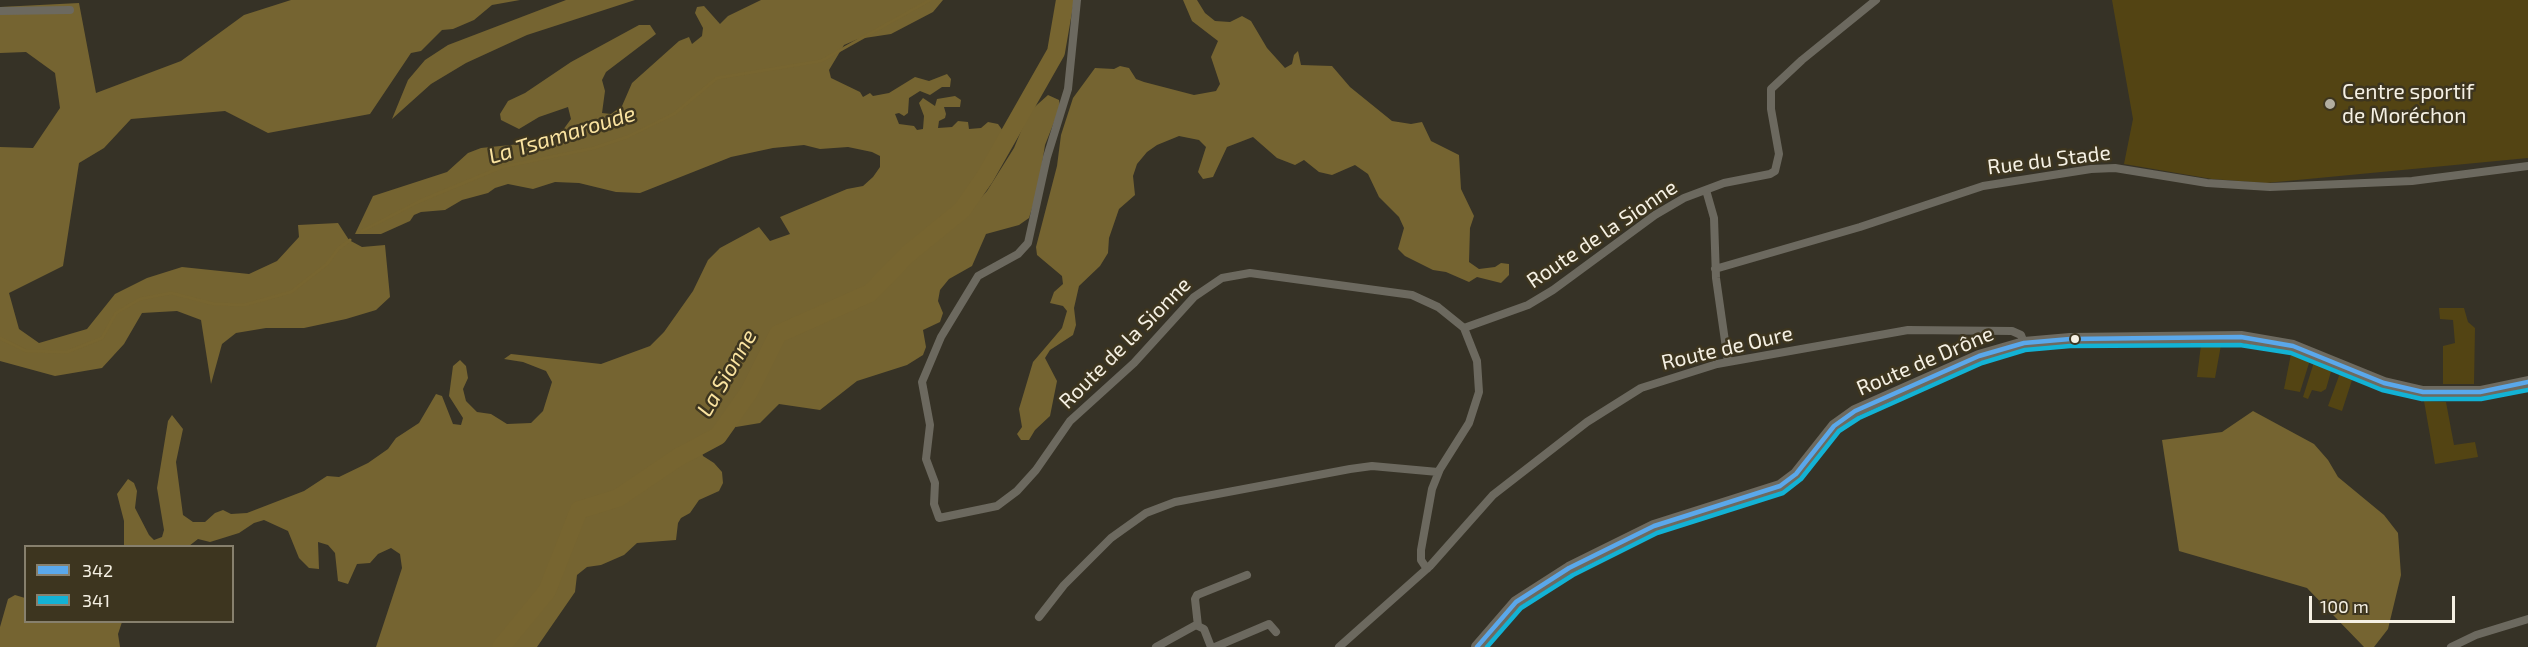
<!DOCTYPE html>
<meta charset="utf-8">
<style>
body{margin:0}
#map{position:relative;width:2528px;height:647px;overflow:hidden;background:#363226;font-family:"Exo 2",sans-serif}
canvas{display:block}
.legend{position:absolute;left:24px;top:545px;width:210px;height:78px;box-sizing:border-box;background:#3d351f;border:2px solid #87806d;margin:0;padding:8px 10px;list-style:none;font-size:18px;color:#f5f0e3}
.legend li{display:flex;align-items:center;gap:12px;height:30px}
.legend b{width:30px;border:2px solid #87806d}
.scale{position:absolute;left:2309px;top:596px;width:146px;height:27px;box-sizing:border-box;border:3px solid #f5f0e3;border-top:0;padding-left:8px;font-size:18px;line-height:21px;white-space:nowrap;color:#f5f0e3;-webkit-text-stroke:4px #3d351f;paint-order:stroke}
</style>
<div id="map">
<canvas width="2528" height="647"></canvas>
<ul class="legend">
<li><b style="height:8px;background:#5aa8eb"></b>342</li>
<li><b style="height:8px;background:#13b2d5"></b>341</li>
</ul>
<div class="scale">100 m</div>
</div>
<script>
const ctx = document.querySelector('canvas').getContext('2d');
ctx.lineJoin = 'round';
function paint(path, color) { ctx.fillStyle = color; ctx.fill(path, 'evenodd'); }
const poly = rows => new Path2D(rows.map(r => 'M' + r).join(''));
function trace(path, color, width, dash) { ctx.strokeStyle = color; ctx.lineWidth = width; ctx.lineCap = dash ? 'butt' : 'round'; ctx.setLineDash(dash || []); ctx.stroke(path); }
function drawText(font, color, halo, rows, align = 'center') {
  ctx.font = font + ' "Exo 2",sans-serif'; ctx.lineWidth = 5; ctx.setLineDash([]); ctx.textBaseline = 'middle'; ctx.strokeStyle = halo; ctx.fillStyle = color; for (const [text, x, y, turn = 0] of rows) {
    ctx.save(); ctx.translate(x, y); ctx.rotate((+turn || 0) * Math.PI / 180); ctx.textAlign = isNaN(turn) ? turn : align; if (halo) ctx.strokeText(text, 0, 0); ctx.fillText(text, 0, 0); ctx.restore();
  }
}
paint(poly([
 [2112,0,2528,0,2528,158,2266,183,2212,179,2124,164,2133,119],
 [2439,308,2464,308,2468,322,2475,328,2474,384,2443,384,2443,346,2455,343,2453,320,2440,319],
 [2201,345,2221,345,2215,378,2197,377],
 [2291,354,2310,360,2300,392,2284,389],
 [2314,362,2332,368,2326,389,2321,392,2312,390,2308,399,2303,397],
 [2340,373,2353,377,2342,411,2328,406],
 [2424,401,2446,402,2454,445,2475,442,2478,457,2435,464]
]), '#534413');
paint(poly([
 [291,0,520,0,492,5,474,20,453,29,442,30,421,51,411,53,370,114,268,133,225,111,131,119,104,148,79,163,63,266,9,293,19,329,39,343,87,329,115,294,147,278,182,267,249,274,277,261,299,237,298,225,338,223,349,240,362,247,385,245,390,297,376,310,346,319,304,328,266,328,236,333,222,344,211,384,201,320,177,311,142,313,124,344,102,368,55,376,0,361,0,147,33,148,60,108,55,73,26,52,0,53,0,7,79,3,96,93,181,61,244,15],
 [566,0,635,0,527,35,466,63,431,84,392,119,408,80,425,60,448,45],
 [761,0,943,0,933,12,891,34,858,39,844,45,829,70,831,78,860,92,863,97,870,93,873,96,889,93,915,77,929,81,947,74,951,79,950,87,942,87,930,95,920,91,909,98,908,113,904,116,899,113,895,114,899,124,914,126,917,130,923,129,924,116,919,103,923,98,935,106,937,99,955,96,961,100,960,107,944,107,946,114,945,118,939,121,938,128,952,127,958,121,968,122,969,129,981,128,988,122,998,124,1003,131,1001,141,976,187,964,200,962,206,970,210,987,191,1014,148,1029,112,1048,95,1059,100,1060,107,1045,145,1038,189,1029,218,1019,225,986,234,972,266,949,279,940,290,938,301,943,313,940,322,923,330,926,347,923,355,907,365,857,381,820,410,779,404,760,423,736,427,726,422,724,429,706,434,699,442,703,456,714,463,722,472,723,483,719,491,699,500,690,513,681,518,678,523,676,540,637,543,624,555,601,565,587,567,577,575,575,592,537,647,376,647,402,568,400,554,391,548,378,554,370,563,357,564,348,584,338,581,335,553,328,545,318,542,319,569,309,568,299,558,288,531,264,520,254,523,239,533,223,538,210,542,198,539,189,546,124,546,124,521,117,494,128,479,134,483,137,491,135,508,149,535,154,540,162,537,164,530,157,488,168,421,172,415,183,429,176,462,183,515,193,522,205,522,215,513,223,510,231,514,247,513,304,491,327,476,339,477,368,463,388,449,396,438,419,423,436,394,442,396,453,424,461,425,463,418,449,396,453,366,460,360,466,366,468,378,463,389,466,401,477,412,491,414,507,424,531,423,543,411,552,382,546,371,523,362,504,359,511,354,601,364,650,346,664,332,693,291,708,260,720,248,759,227,770,241,790,234,780,217,847,189,863,186,873,177,880,167,880,156,872,152,848,147,820,149,804,145,773,148,731,157,640,193,616,192,579,183,555,182,533,189,508,184,495,188,488,193,462,200,445,210,421,212,414,215,410,221,381,234,355,234,373,196,447,172,468,153,481,148,539,142,563,130,571,119,568,107,539,117,519,129,501,120,500,114,508,101,525,93,571,62,639,25,650,25,656,34,606,72,602,80,605,91,602,113,611,114,622,106,632,83,679,41,689,37,692,44,702,36,703,28,695,13,697,7,704,6,720,24,728,16],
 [1183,0,1197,0,1205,13,1215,21,1230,22,1242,16,1251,21,1267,48,1285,68,1292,64,1294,55,1298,51,1301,65,1332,66,1350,87,1392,121,1411,124,1422,122,1431,141,1459,155,1461,189,1474,216,1470,228,1469,262,1479,269,1495,267,1501,263,1509,264,1509,275,1501,283,1477,277,1469,282,1446,272,1433,270,1405,256,1398,249,1404,228,1399,217,1379,197,1368,174,1355,165,1332,175,1319,172,1304,160,1295,165,1277,158,1253,137,1227,147,1213,177,1203,179,1198,172,1206,147,1199,140,1179,136,1157,145,1147,152,1137,164,1133,176,1135,195,1119,209,1109,238,1108,253,1100,266,1079,286,1074,308,1076,325,1073,335,1050,350,1045,358,1057,381,1050,416,1035,430,1029,440,1021,440,1017,434,1022,427,1019,409,1033,362,1062,328,1067,311,1063,306,1050,303,1054,292,1063,284,1062,276,1037,255,1036,247,1057,166,1061,135,1073,98,1095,68,1114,69,1120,66,1129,68,1136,79,1144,82,1194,95,1216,91,1220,84,1211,57,1218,41,1192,21],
 [2253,411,2314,444,2328,460,2338,477,2384,515,2398,533,2401,575,2388,629,2374,647,2364,647,2307,588,2179,551,2162,440,2222,432],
 [15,595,25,598,26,622,122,622,118,634,120,647,0,647,0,627,8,599]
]), '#756431');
trace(poly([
 [362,231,420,201,502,167,594,148,627,137,674,114,717,78,821,61,930,0],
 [0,338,26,351,67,352,102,338,116,313,140,299,171,293,214,304,244,305,291,292,327,264,338,249,350,240]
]), '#776530', 3);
trace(poly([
 [501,647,547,591,579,510,618,498,677,458,718,436,749,392,778,334,870,293,908,254,962,210,985,177,1056,52,1065,0]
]), '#776530', 18);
trace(poly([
 [1077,0,1068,89,1047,157,1028,243,1018,254,978,276,941,337,922,382,930,425,926,459,935,483,934,504,939,518,997,506,1017,491,1036,470,1070,421,1134,363,1194,297,1222,278,1250,273,1412,295,1438,307,1464,328,1528,305,1553,290,1655,215,1684,198,1724,183,1770,174,1775,171,1779,154,1771,109,1771,89,1802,60,1876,0],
 [0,11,70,10],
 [1706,190,1714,218,1716,278,1728,362],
 [1715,269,1860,227,1983,186,2091,169,2115,168,2207,183,2270,187,2412,181,2528,166],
 [1427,569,1421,560,1421,550,1432,489,1440,469,1469,423,1479,392,1477,361,1464,328],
 [1039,617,1064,585,1111,538,1146,513,1175,502,1350,469,1372,466,1438,472],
 [1198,626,1195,599,1197,595,1247,575],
 [1156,647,1196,625,1204,629,1211,647],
 [1215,647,1269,624,1276,632],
 [1339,647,1430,566,1493,495,1587,422,1641,388,1717,364,1908,330,2012,331,2021,335,2024,343],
 [2451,647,2476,635,2528,619]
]), '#6c695f', 8);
trace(poly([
 [1477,647,1516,602,1569,568,1654,526,1780,486,1796,474,1834,426,1855,411,1979,356,2024,343,2070,339,2241,337,2293,346,2384,383,2423,392,2480,392,2528,382]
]), '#6d6a60', 12);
trace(poly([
 [1477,647,1516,602,1569,568,1654,526,1780,486,1796,474,1834,426,1855,411,1979,356,2024,343,2070,339,2241,337,2293,346,2384,383,2423,392,2480,392,2528,382]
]), '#5aa8eb', 4.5);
trace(poly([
 [1487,647,1521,608,1573,575,1657,533,1783,493,1801,479,1839,431,1859,418,1982,363,2025,350,2070,346,2240,345,2291,353,2382,390,2422,399,2481,399,2528,390]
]), '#13b2d5', 4.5);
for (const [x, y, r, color] of [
 [2330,104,6,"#b2aea1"],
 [2075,339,5,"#f5f0e3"]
]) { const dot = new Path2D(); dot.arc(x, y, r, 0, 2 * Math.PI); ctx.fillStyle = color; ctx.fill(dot); trace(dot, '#3d351f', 2); }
drawText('21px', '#f5f0e3', '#3d351f', [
 ["Centre sportif",2342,92],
 ["de Moréchon",2342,116]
], 'left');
drawText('21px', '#f5f0e3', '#3d351f', [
 ["Rue du Stade",2049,160,-7],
 ["Route de la Sionne",1602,234,-34],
 ["Route de la Sionne",1125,343,-45],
 ["Route de Oure",1727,348,-13],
 ["Route de Drône",1925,361,-23]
]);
drawText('italic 22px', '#fae3a0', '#3d351f', [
 ["La Tsamaroude",562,135,-17],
 ["La Sionne",727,373,-60]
]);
</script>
